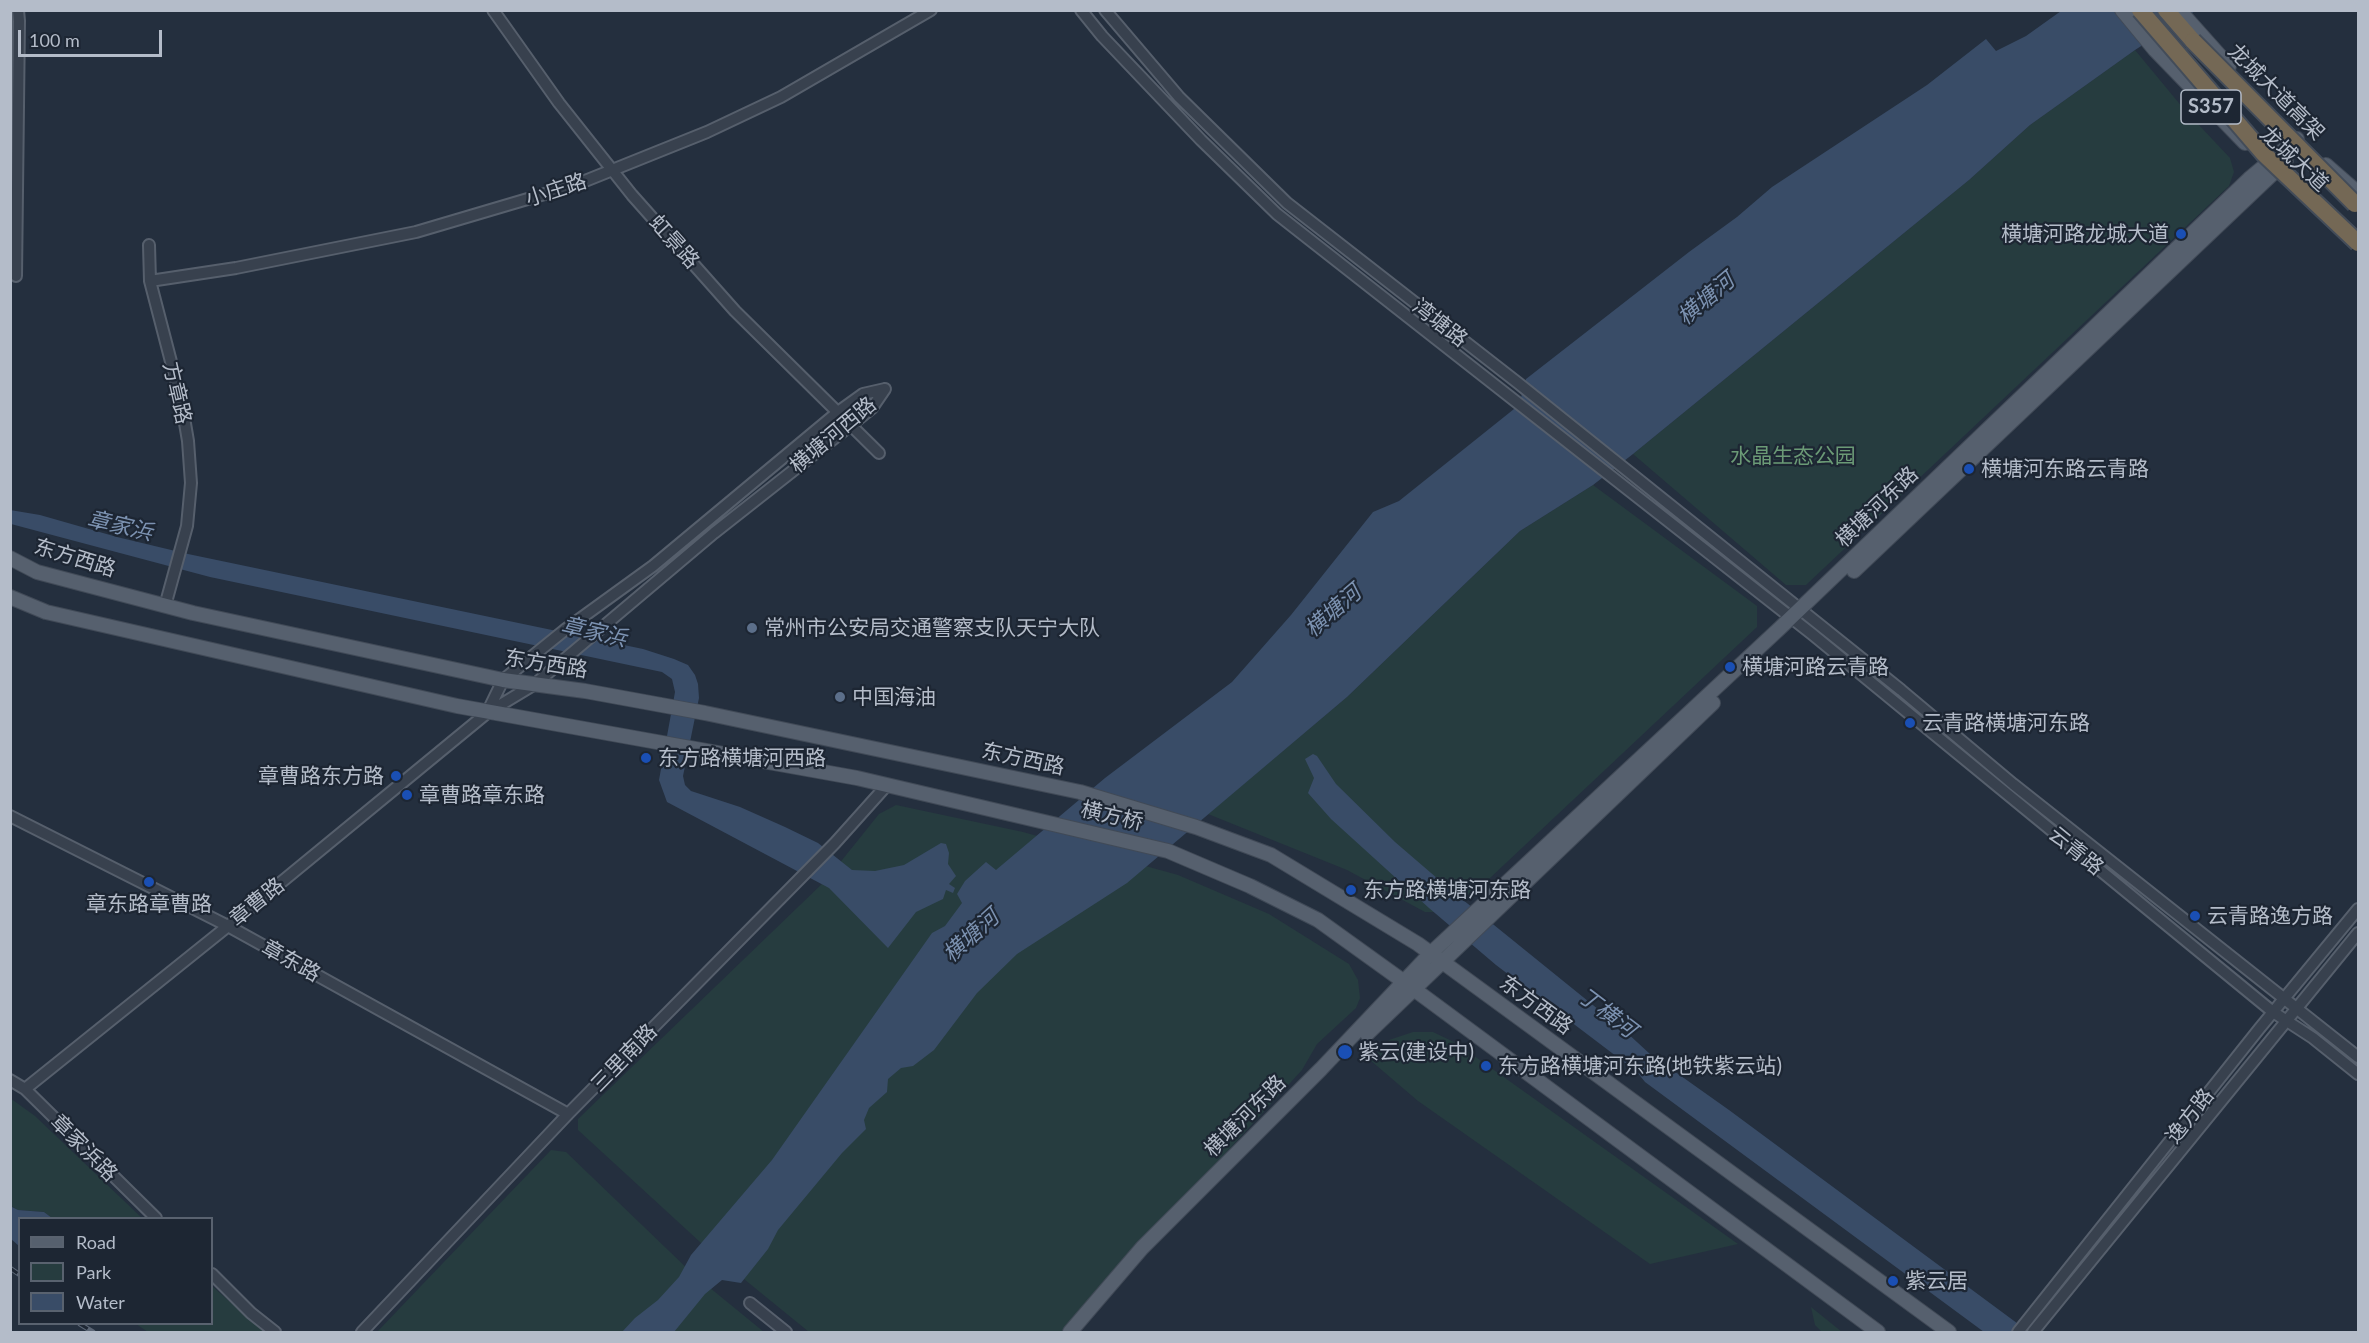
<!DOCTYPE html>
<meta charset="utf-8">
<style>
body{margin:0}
#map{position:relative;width:2369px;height:1343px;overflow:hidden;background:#242f3e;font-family:Lato,sans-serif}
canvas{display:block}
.frame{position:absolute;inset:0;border:12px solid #b4bcc9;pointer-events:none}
.legend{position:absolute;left:18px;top:1217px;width:195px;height:108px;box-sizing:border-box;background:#1d2633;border:2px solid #59626f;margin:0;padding:8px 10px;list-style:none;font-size:18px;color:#b4bcc9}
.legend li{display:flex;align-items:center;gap:12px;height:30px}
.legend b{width:30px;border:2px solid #59626f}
.scale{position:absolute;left:18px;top:30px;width:144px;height:27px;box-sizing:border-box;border:3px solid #b4bcc9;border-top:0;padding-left:8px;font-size:18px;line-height:21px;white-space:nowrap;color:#b4bcc9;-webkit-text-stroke:4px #1d2633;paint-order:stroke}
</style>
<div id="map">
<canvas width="2369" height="1343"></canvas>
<div class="frame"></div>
<ul class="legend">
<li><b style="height:8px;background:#56606e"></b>Road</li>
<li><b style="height:16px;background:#263c3f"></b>Park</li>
<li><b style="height:16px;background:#394c67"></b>Water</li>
</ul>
<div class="scale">100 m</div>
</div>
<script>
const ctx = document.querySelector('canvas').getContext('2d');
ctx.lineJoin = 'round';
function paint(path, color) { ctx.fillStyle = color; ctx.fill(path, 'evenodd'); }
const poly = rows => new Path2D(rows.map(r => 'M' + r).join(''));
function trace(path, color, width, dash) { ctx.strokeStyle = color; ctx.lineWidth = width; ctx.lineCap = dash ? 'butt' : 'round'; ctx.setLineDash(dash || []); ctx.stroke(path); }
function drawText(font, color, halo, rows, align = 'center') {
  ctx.font = font + ' Lato,"Noto Sans SC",sans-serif'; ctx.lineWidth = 4.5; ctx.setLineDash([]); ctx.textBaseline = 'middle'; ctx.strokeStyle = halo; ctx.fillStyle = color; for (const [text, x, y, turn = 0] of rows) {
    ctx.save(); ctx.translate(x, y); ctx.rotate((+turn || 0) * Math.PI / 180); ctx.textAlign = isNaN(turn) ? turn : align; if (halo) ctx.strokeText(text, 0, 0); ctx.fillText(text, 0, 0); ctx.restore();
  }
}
paint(poly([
 [2135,50,2183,108,2230,158,2234,172,2229,186,1806,585,1786,585,1633,454,1969,180,2030,125],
 [1593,485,1757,606,1757,627,1490,878,1455,906,1443,912,1425,912,1347,870,1208,814,1347,697,1520,531],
 [896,805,1023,832,1178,875,1269,914,1349,964,1358,980,1360,998,1356,1008,1317,1044,1302,1070,1061,1332,809,1332,712,1253,578,1130,578,1119,826,880,879,814],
 [1413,1032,1433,1032,1456,1043,1738,1244,1650,1264,1418,1101,1370,1060,1389,1040],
 [10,1098,35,1116,142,1218,52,1218,44,1212,18,1210,11,1206],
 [551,1150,566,1152,693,1274,764,1332,377,1332],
 [212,1286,264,1332,148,1332,136,1324,212,1324],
 [1811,1307,1842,1332,1822,1332,1815,1325]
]), '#263c3f');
paint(poly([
 [2061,11,2195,11,2135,50,2030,125,1969,180,1633,454,1593,485,1520,531,1347,697,1127,883,1017,954,977,993,934,1050,913,1066,901,1068,888,1079,887,1092,869,1108,864,1120,866,1129,842,1153,778,1230,768,1249,741,1283,722,1280,705,1294,674,1332,622,1332,635,1318,658,1300,679,1277,691,1255,772,1160,932,933,945,926,962,903,957,894,965,881,986,862,996,870,1105,778,1232,682,1291,615,1373,512,1399,501,1519,405,1526,379,1689,252,1737,217,1772,187,1927,85,1986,39,1996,51,2026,36],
 [10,510,40,515,117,537,188,554,643,649,674,659,688,665,695,675,698,684,699,698,683,776,685,785,691,791,740,807,785,827,818,843,852,870,875,871,904,865,941,843,946,844,949,853,948,864,956,876,949,884,955,888,953,893,946,890,943,899,916,912,888,948,829,888,667,802,659,780,675,692,672,679,662,672,210,577,11,524],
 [1313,754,1317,756,1336,784,1395,842,1452,891,1625,1031,1650,1054,1729,1110,2029,1332,1984,1332,1645,1082,1637,1072,1496,965,1429,908,1331,819,1308,793,1314,778,1305,759],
 [10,1206,18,1210,44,1212,52,1218,20,1218,19,1246,11,1239]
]), '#394c67');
const minor = poly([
 [493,10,559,103,632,195,735,311,879,453],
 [1081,10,1102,36,1201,140,1277,214,1812,634,2273,1012,2313,1038,2358,1074],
 [1105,10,1179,97,1287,203,1518,383,1901,690,2013,784,2358,1057],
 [149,245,150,281,181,400,188,441,191,483,187,526,165,606],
 [16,276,19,21,18,10],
 [150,281,236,268,416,232,575,185,707,132,781,97,931,10],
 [487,713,503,680,566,629,653,566,838,412,863,394,885,389],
 [10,816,228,926,568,1114],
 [10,1080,25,1089,156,1218],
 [25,1089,228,926,487,713,535,684,714,533,851,425,872,408,885,389],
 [212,1274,251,1313,275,1332],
 [750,1303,786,1332],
 [362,1332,568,1114,835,843,887,785],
 [2018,1332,2259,1029,2358,909],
 [2033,1332,2358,933]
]);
const major = poly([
 [2122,10,2155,50,2245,143],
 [2179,10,2229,66],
 [2326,165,2358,193],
 [10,558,37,572,193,613,503,680,585,691,705,713,1080,792,1196,827,1271,855,1418,944,1949,1332],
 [1854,571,2286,161],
 [10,597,46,612,457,706,857,778,1168,851,1250,886,1318,920,1407,984,1878,1332],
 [1367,1034,1713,703],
 [1070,1332,1142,1248,1321,1069,1430,954,1780,628,2249,179,2297,139]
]);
const highway = poly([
 [2166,10,2193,41]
]);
trace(minor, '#565f6c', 14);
trace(major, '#414a57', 16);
trace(highway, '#434c59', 20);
trace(minor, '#38414e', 10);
trace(major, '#56606e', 14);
trace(highway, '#746855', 16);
const rail = poly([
 [10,1268,20,1275],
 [80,1324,93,1332]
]);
trace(rail, '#5a6575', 5);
trace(rail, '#1d2633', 3, [9]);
const highwayBridge = poly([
 [2140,10,2264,154,2358,243],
 [2193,41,2355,204]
]);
trace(highwayBridge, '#434c59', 20, []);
trace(highwayBridge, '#746855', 16);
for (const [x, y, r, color] of [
 [2181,234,6,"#1a4fb4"],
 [1969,469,6,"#1a4fb4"],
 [752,628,6,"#5c6f8a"],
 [1730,667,6,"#1a4fb4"],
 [840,697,6,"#5c6f8a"],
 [1910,723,6,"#1a4fb4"],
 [646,758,6,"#1a4fb4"],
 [396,776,6,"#1a4fb4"],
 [407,795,6,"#1a4fb4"],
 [149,882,6,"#1a4fb4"],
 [1351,890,6,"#1a4fb4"],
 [2195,916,6,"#1a4fb4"],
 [1345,1052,8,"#1a4fb4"],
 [1486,1066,6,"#1a4fb4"],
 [1893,1281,6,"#1a4fb4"]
]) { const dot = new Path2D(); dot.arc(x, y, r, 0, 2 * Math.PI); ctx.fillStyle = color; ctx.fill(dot); trace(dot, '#1d2633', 2); }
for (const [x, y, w] of [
 [2211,107,60]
]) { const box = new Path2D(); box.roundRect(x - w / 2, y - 17, w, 34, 4.5); ctx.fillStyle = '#1d2633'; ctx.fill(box); trace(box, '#b4bcc9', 1.5); }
drawText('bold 20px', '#b4bcc9', null, [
 ["S357",2211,107]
]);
drawText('21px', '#b4bcc9', '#1d2633', [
 ["龙城大道高架",2276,92,45],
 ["龙城大道",2294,159,43],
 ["小庄路",556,190,-18],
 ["虹景路",674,242,48],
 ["湾塘路",1440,323,38],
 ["方章路",177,393,77],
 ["横塘河西路",833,435,-40],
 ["横塘河东路",1877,507,-44],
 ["东方西路",75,558,17],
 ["东方西路",546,664,9],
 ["东方西路",1023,759,12],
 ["横方桥",1112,816,13],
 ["云青路",2076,851,39],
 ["章曹路",257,902,-39],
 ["章东路",291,961,29],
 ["东方西路",1536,1005,36],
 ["三里南路",624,1058,-46],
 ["横塘河东路",1245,1116,-45],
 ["逸方路",2190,1116,-52],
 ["章家浜路",84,1148,45]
]);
drawText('21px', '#b4bcc9', '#1d2633', [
 ["横塘河路龙城大道",2169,234,"right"],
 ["横塘河东路云青路",1981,469],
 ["常州市公安局交通警察支队天宁大队",764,628],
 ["横塘河路云青路",1742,667],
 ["中国海油",852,697],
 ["云青路横塘河东路",1922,723],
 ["东方路横塘河西路",658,758],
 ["章曹路东方路",384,776,"right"],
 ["章曹路章东路",419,795],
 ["东方路横塘河东路",1363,890],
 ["章东路章曹路",149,904,"center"],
 ["云青路逸方路",2207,916],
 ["紫云(建设中)",1358,1052],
 ["东方路横塘河东路(地铁紫云站)",1498,1066],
 ["紫云居",1905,1281]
], 'left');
drawText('21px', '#6b9a76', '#1d2633', [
 ["水晶生态公园",1793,456]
]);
drawText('italic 22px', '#7c92b1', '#1d2633', [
 ["横塘河",1706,299,-40],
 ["章家浜",120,526,13],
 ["横塘河",1333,611,-41],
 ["章家浜",594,632,13],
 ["横塘河",971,936,-42],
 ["丁横河",1607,1013,37]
]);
</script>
